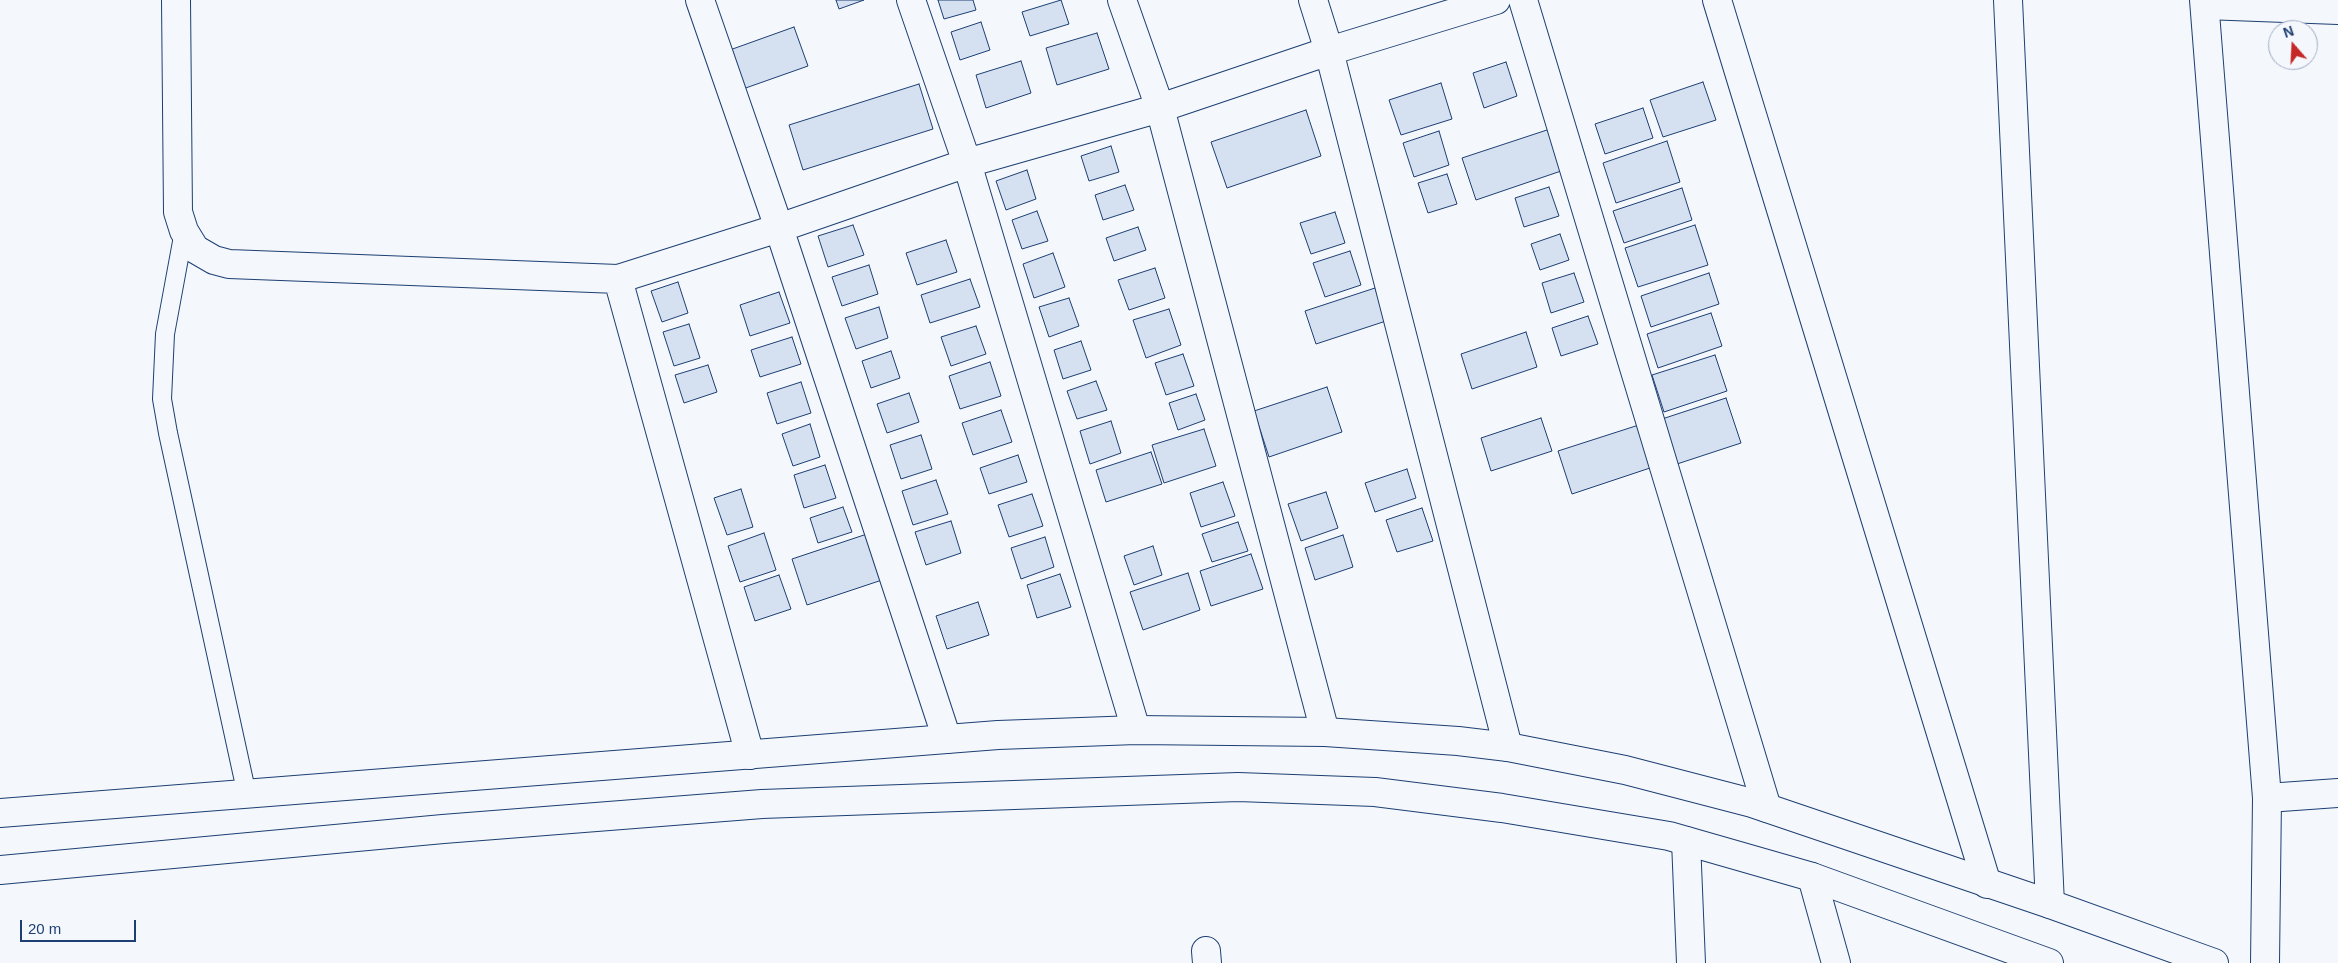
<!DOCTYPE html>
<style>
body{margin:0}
#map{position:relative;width:2338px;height:963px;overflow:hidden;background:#f4f7fb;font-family:Helvetica,sans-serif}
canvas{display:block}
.north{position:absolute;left:2268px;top:20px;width:50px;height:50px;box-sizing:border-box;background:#f4f7fb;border:1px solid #9eadc5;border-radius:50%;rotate:341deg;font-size:14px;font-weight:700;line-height:20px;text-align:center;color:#1d3f73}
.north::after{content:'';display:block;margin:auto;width:18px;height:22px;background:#c62828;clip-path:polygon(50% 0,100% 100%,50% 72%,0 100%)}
.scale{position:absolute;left:20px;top:920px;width:116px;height:22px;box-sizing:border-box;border:2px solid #1d3f73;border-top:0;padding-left:6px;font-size:15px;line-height:18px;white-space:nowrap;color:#1d3f73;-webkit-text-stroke:4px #f4f7fb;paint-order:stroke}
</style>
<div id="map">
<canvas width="2338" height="963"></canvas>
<div class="north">N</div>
<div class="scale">20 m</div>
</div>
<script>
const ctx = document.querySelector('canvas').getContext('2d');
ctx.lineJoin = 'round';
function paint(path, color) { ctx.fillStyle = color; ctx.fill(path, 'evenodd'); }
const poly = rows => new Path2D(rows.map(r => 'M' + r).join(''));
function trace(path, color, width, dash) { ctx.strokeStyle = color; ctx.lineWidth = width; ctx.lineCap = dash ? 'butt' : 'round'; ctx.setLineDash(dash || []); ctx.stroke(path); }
const building = poly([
 [836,0,864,0,839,9,836,0],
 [938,0,973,0,976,10,944,19,938,0],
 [1061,0,1069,24,1030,36,1022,12,1061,0],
 [981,22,990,50,960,60,951,32,981,22],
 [794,27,808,66,740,90,727,51,794,27],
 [1097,33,1109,69,1057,85,1046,48,1097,33],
 [1021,61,1031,93,986,108,976,75,1021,61],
 [1506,62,1517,96,1484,108,1473,73,1506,62],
 [1703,82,1716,120,1663,137,1650,100,1703,82],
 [1441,83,1452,119,1401,135,1389,100,1441,83],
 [919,84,933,129,803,170,789,125,919,84],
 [1643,108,1653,138,1605,154,1595,124,1643,108],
 [1306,110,1321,156,1227,188,1211,142,1306,110],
 [1550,129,1564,170,1476,200,1462,158,1550,129],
 [1439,131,1449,165,1414,177,1403,143,1439,131],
 [1667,141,1680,182,1616,203,1603,163,1667,141],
 [1111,146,1119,172,1089,181,1081,156,1111,146],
 [1027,170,1036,199,1006,210,996,181,1027,170],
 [1447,174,1457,204,1428,213,1418,183,1447,174],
 [1125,185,1134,210,1103,220,1095,195,1125,185],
 [1549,187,1559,216,1524,227,1515,198,1549,187],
 [1682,188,1692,220,1624,243,1613,211,1682,188],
 [1037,211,1048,241,1022,249,1012,220,1037,211],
 [1335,212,1345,243,1311,254,1300,223,1335,212],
 [853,225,864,255,828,267,818,236,853,225],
 [1695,225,1708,265,1638,287,1625,248,1695,225],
 [1138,227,1146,250,1114,261,1106,238,1138,227],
 [1560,234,1569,260,1540,270,1531,244,1560,234],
 [946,240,957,272,917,285,906,253,946,240],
 [1350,251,1361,285,1325,297,1313,263,1350,251],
 [1053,253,1065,287,1034,298,1023,264,1053,253],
 [869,265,878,294,842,306,832,277,869,265],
 [1155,268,1165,298,1129,310,1118,280,1155,268],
 [1574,273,1584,302,1551,313,1542,283,1574,273],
 [1709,273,1719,304,1651,327,1641,296,1709,273],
 [970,279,980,307,930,323,921,295,970,279],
 [678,282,688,313,662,322,651,291,678,282],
 [1375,288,1386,321,1316,344,1305,311,1375,288],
 [779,292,790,323,750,336,740,305,779,292],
 [1069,298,1079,326,1049,337,1039,307,1069,298],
 [879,307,888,338,856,349,845,318,879,307],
 [1169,309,1181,345,1146,358,1133,320,1169,309],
 [1711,313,1722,346,1658,368,1647,334,1711,313],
 [1588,316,1598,344,1561,356,1552,328,1588,316],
 [689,324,700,358,674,366,663,332,689,324],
 [976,326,986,354,951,366,941,337,976,326],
 [1526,332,1537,367,1472,389,1461,354,1526,332],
 [792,337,801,364,760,377,751,350,792,337],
 [1081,341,1091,370,1063,379,1054,350,1081,341],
 [891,351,900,378,871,388,862,361,891,351],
 [1183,354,1194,386,1166,395,1155,363,1183,354],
 [1715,355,1727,391,1664,412,1652,375,1715,355],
 [990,362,1001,396,960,409,949,376,990,362],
 [708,365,717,392,684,403,675,375,708,365],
 [1096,381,1107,410,1077,419,1067,391,1096,381],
 [801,382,811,413,777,424,767,393,801,382],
 [1327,387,1342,432,1269,457,1254,411,1327,387],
 [909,393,919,422,887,433,877,404,909,393],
 [1196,394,1205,420,1178,430,1169,403,1196,394],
 [1726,398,1741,443,1677,464,1662,419,1726,398],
 [1001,410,1012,442,973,455,962,423,1001,410],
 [1541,418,1552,451,1491,471,1481,438,1541,418],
 [1111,421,1121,453,1090,464,1080,431,1111,421],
 [1645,423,1659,465,1572,494,1558,451,1645,423],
 [810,424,820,457,793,466,782,434,810,424],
 [1204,429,1216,466,1164,483,1152,445,1204,429],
 [921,435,932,469,901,479,890,445,921,435],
 [1151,452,1162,484,1106,502,1096,470,1151,452],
 [1018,455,1027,482,989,494,980,468,1018,455],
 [825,465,836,498,804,508,794,475,825,465],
 [1407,469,1416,498,1375,512,1365,483,1407,469],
 [936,480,948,514,913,525,902,491,936,480],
 [1223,482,1235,516,1201,527,1190,493,1223,482],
 [741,489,753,527,727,535,714,498,741,489],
 [1326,492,1338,528,1301,541,1288,504,1326,492],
 [1032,494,1043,526,1009,537,998,505,1032,494],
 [843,507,852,532,818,543,810,518,843,507],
 [1422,508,1433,541,1397,552,1386,520,1422,508],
 [951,521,961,553,926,565,915,532,951,521],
 [1238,522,1248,551,1212,562,1202,534,1238,522],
 [873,532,888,578,807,605,792,559,873,532],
 [764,533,776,570,740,582,728,546,764,533],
 [1343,535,1353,567,1315,580,1305,548,1343,535],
 [1045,537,1054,567,1021,579,1011,548,1045,537],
 [1153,546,1162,575,1134,585,1124,556,1153,546],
 [1251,554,1263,589,1211,606,1200,571,1251,554],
 [1188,573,1200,610,1143,630,1130,592,1188,573],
 [1060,574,1071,607,1037,618,1027,585,1060,574],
 [779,575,791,609,755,621,744,587,779,575],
 [978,602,989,635,947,649,936,616,978,602]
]);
paint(building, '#d5e0f0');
trace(building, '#1d3f73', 1);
const service = poly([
 [184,231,165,334,162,399,168,433,247,795]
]);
const minor = poly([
 [176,0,178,212,184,231,195,249,214,260,229,264,618,279,779,228,967,163,1160,108,1329,51,1496,0],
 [700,0,779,228,947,739],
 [911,0,967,163,1136,730],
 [1122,0,1160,108,1325,732],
 [1313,0,1329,51,1508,747],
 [1523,0,1767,808],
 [1717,0,1987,884],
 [2008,0,2050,904],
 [2205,5,2338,10],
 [618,279,750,755],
 [2267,798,2338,793],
 [1686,841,1691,963],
 [1812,877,1836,963],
 [1206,951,1207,963]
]);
const tertiary = poly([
 [2204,0,2267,798,2265,963],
 [0,813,998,735,1136,730,1325,732,1458,741,1508,747,1625,770,1752,803,2050,904,2214,963],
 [0,870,443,829,762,804,1238,787,1375,792,1502,808,1669,836,1812,877,2049,963]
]);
trace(service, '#1d3f73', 20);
trace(minor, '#1d3f73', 30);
trace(tertiary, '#1d3f73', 30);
trace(service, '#f4f7fb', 18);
trace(minor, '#f4f7fb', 28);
trace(tertiary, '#f4f7fb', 28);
</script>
